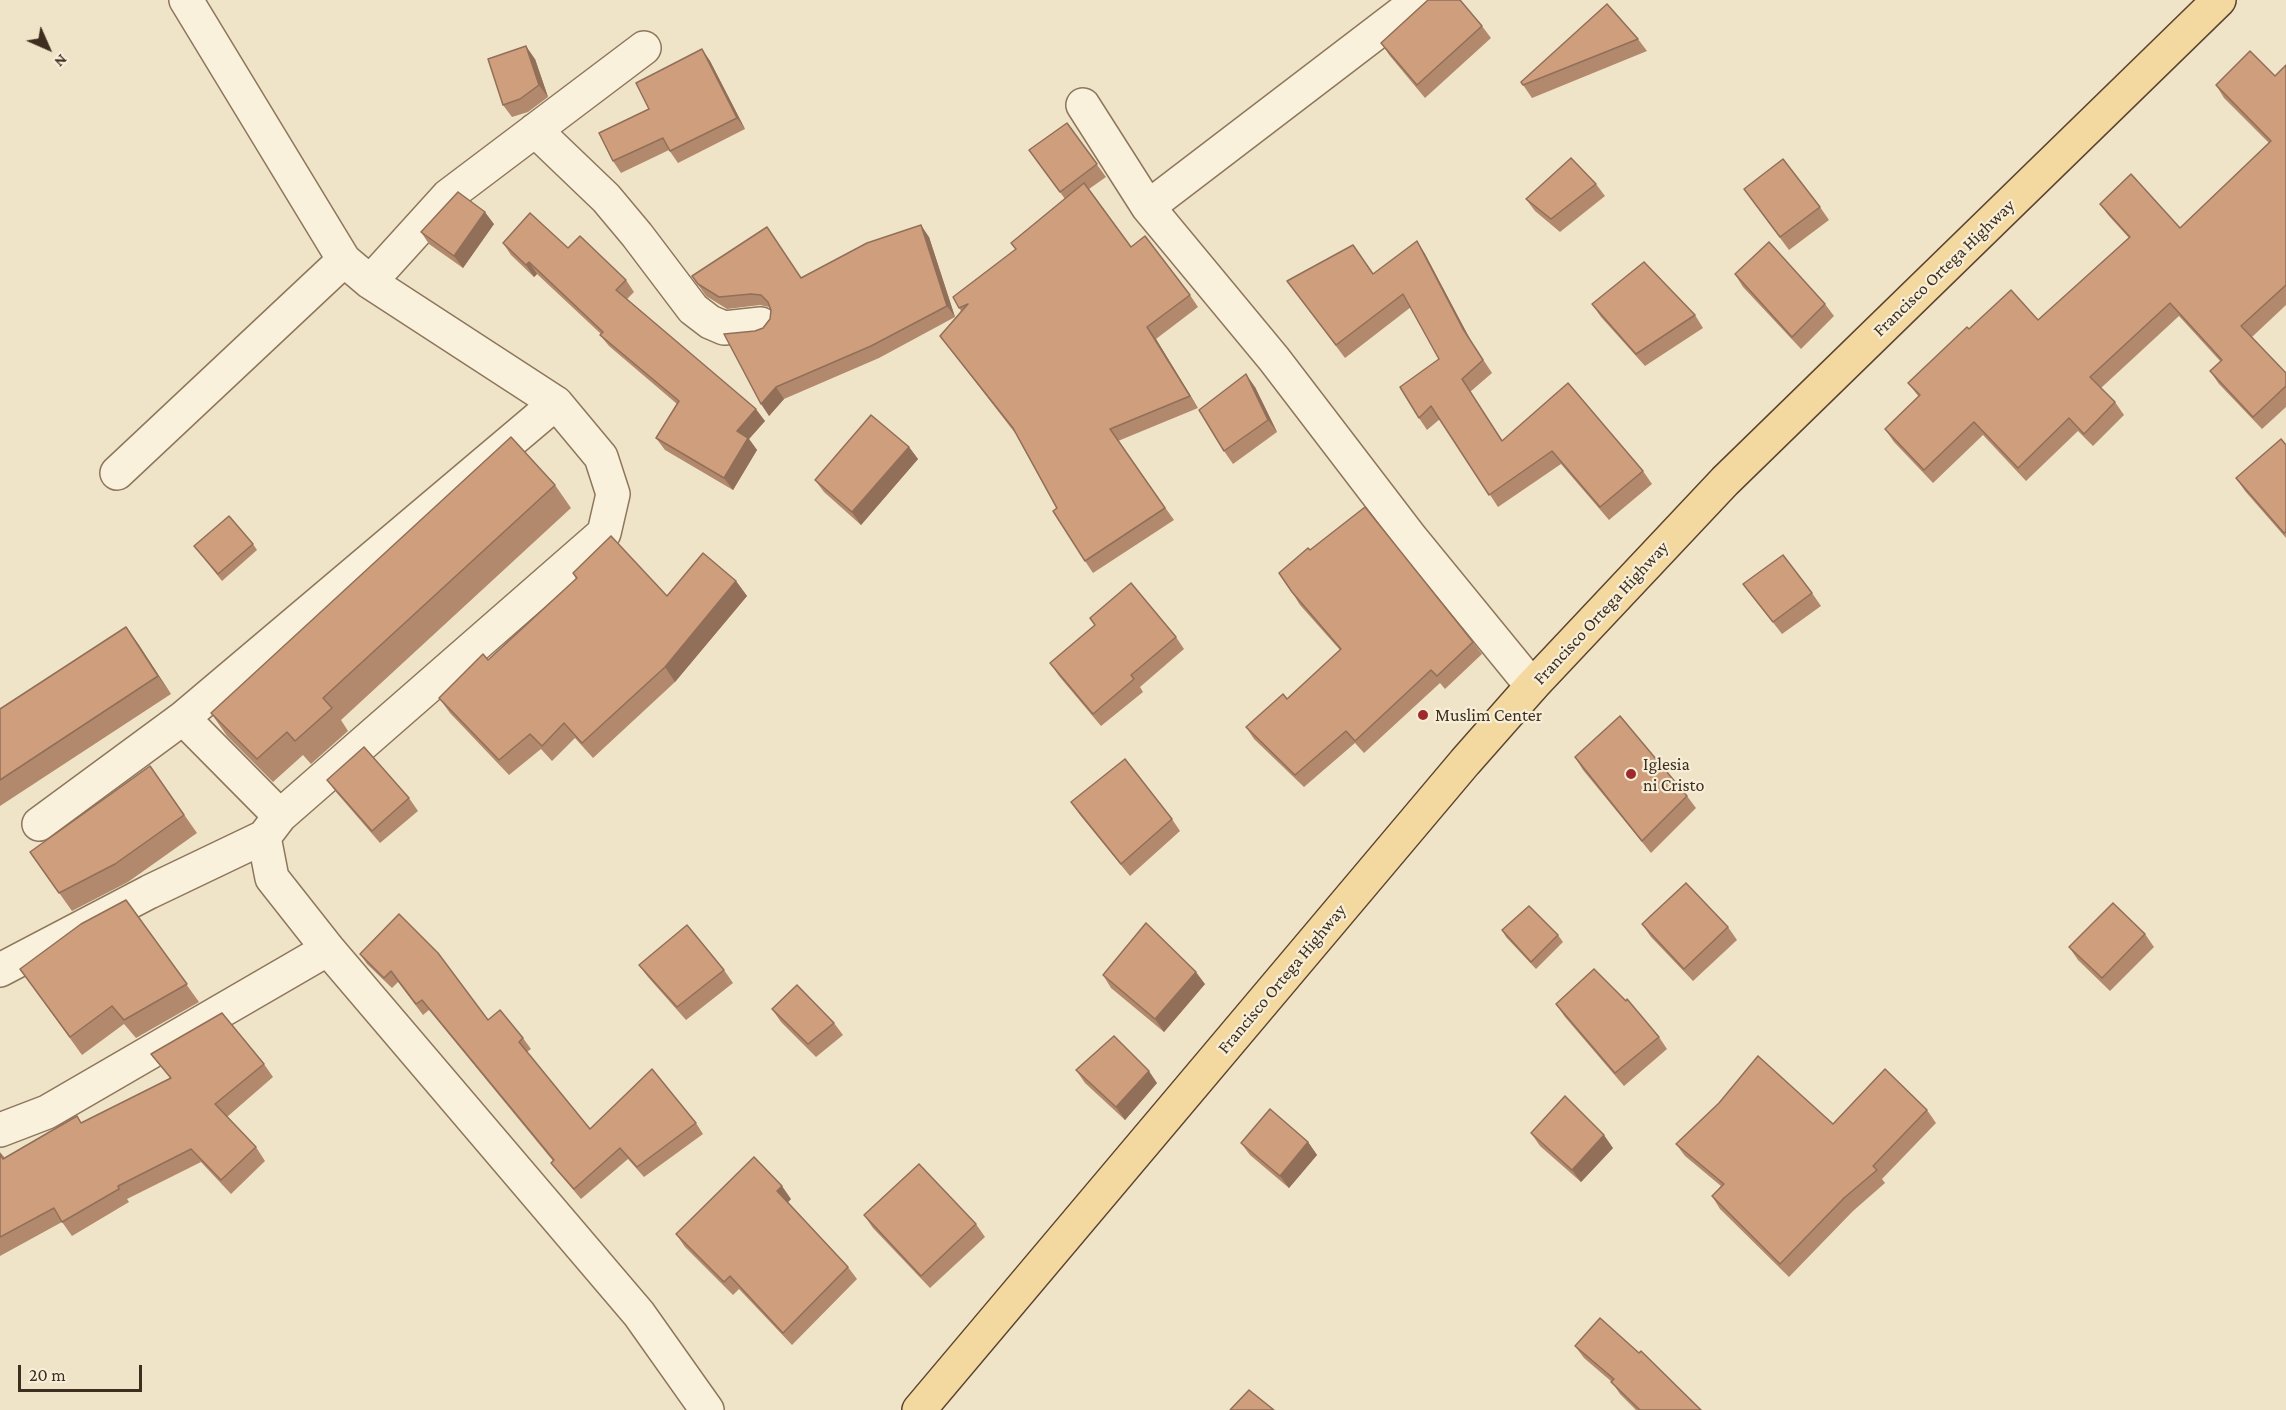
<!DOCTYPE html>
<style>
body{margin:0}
#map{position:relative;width:2286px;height:1410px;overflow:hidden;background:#f0e4c8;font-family:"Crimson Pro",serif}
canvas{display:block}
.north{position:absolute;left:18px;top:18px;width:60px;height:60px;-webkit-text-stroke:4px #f7eed8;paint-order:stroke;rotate:135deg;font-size:16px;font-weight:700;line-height:24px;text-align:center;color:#3d2e20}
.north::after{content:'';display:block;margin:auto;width:21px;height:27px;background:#3d2e20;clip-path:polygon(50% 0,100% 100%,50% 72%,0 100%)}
.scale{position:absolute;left:18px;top:1365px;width:124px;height:27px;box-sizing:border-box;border:3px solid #3d2e20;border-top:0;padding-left:8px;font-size:18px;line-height:21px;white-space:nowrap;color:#3d2e20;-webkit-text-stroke:4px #f7eed8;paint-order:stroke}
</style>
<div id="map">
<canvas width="2286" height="1410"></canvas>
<div class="north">N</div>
<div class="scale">20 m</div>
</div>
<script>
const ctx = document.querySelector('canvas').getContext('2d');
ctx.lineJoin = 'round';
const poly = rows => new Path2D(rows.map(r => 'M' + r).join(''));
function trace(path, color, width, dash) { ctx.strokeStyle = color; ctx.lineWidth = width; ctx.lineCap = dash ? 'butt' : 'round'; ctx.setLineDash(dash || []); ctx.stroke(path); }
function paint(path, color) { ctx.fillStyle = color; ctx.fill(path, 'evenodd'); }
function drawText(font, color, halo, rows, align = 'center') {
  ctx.font = font + ' "Crimson Pro",serif'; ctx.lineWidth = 4.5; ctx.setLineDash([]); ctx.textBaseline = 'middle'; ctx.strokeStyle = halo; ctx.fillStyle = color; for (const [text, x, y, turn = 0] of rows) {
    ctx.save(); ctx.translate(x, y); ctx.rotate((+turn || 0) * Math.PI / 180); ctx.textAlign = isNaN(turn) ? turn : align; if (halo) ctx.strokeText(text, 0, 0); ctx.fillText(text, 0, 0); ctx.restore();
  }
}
const minor = poly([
 [1083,105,1148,207,1274,359,1411,538,1532,686],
 [535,130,606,198,637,235,693,309,710,322,724,328,761,324],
 [1148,207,1419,0],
 [370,282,448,196,644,48],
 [117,473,344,260],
 [183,718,280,816],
 [39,824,183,718,556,403],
 [264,837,272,878,328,949,639,1314,707,1410],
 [0,970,149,892,264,837,280,816,604,533,613,494,601,457,556,403,370,282,344,260,186,0],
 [0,1130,47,1112,328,949]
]);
const primary = poly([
 [919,1410,1465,762,1532,686,1725,481,2219,0]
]);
trace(minor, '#8d765c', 36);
trace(primary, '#5b4430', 36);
trace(minor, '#faf1dc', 33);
trace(primary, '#f3d9a0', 33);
paint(poly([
 [1482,26,1491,38,1425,98,1390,56,1381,43],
 [1638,39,1647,51,1532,98,1521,82],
 [702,49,710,61,745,129,678,163,669,150,621,173,613,161,649,109],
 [535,59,548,97,528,112,512,117,503,105],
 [2286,65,2286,305,2252,337,2286,373,2286,407,2262,429,2219,384,2210,371,2221,362,2179,316,2101,388,2115,402,2124,415,2093,446,2078,431,2026,481,1983,435,1933,483,1894,442,1885,429,1919,397,1908,383,1969,329,2038,320,2129,238,2109,216,2100,204,2180,228,2269,143,2224,98,2216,85,2275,76],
 [1067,123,1106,177,1089,189,1131,247,1190,295,1198,307,1156,339,1198,408,1118,441,1174,520,1093,573,1085,561,1015,433,940,336,961,311,953,297,1016,250,1011,243,1065,199,1029,150],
 [1596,184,1605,196,1560,232,1535,211,1526,199],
 [1744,189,1820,207,1829,220,1789,250],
 [494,224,463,268,429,244,421,232],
 [929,237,955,317,879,358,784,399,769,416,755,331,763,328,770,319,771,309,769,307,760,305,727,309,706,296,692,276,802,278],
 [1417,241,1425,254,1471,341,1492,373,1470,392,1502,440,1643,471,1652,484,1609,520,1561,464,1498,507,1440,419,1427,430,1419,418,1439,359,1411,307,1345,358,1287,281,1373,274],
 [503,243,568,248,626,280,634,292,627,299,765,421,749,439,757,450,733,490,665,450,656,438,677,404,609,346,600,335,601,334,537,274,534,277,511,255],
 [1735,274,1825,304,1834,316,1801,349,1743,287],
 [1592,304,1695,315,1703,328,1645,366,1601,317],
 [1255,387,1277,432,1233,464,1224,451],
 [2286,445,2286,538,2245,491,2236,478],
 [909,447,918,459,861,525,824,492,815,480],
 [555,485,571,508,341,720,348,731,311,764,303,755,273,782,227,736,211,713],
 [253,544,257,550,222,581,194,546],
 [1310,550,1473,642,1482,654,1445,689,1440,683,1364,753,1355,743,1304,787,1254,739,1246,727,1287,699,1340,650,1300,605,1292,592],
 [573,573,667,596,736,581,747,596,675,682,593,758,575,738,552,761,541,749,509,775,450,713,439,698,488,660,576,579],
 [1743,584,1812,593,1821,606,1782,634],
 [1090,618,1176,637,1184,649,1140,687,1143,692,1101,726,1059,676,1050,663,1095,625],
 [126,627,171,694,0,806,0,709],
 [1575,757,1687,796,1696,808,1651,853,1583,770],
 [150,766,197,833,128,882,72,911,30,852],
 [327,780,409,798,418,811,380,843,336,792],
 [1071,802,1172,819,1180,831,1130,876,1080,815],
 [126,900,199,1002,136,1038,124,1024,82,1055,20,969],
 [1642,924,1728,927,1737,940,1693,981,1651,937],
 [1502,930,1558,935,1563,942,1536,969,1506,937],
 [2145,934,2154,947,2110,991,2078,960,2069,947],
 [360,954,523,1038,531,1049,527,1052,590,1129,696,1123,703,1134,644,1177,628,1159,581,1199,559,1173,551,1163,553,1161,429,1010,423,1015,398,982,392,988,367,964],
 [639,965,724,970,733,983,686,1020,648,977],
 [1103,975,1205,984,1164,1032,1111,988],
 [1556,1004,1659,1037,1667,1049,1624,1086,1565,1017],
 [772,1009,834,1023,843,1035,816,1057,781,1022],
 [151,1054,264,1064,273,1077,227,1117,256,1147,265,1161,231,1194,201,1162,127,1199,129,1202,72,1236,62,1222,0,1256,0,1152,5,1158,82,1123,170,1078],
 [1076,1070,1157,1083,1125,1120,1085,1083],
 [1927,1110,1936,1123,1882,1179,1885,1183,1853,1211,1789,1277,1720,1209,1712,1196,1721,1186,1685,1156,1676,1144,1833,1124],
 [1531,1133,1613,1148,1581,1182,1540,1146],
 [1308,1142,1317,1155,1289,1188,1250,1155,1241,1143],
 [791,1199,788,1202,848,1267,857,1279,792,1345,739,1289,733,1295,685,1247,676,1234],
 [864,1215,976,1224,985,1237,930,1288,873,1228],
 [1575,1346,1701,1410,1636,1410,1620,1394,1612,1382,1584,1358]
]), '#b2896c');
paint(poly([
 [526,46,535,59,548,97,539,85],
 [702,49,710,61,745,129,737,118],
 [485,212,494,224,463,268,454,256],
 [921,225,929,237,955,317,947,306],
 [1417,241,1425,254,1471,341,1492,373,1463,329],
 [529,262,537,274,534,277,526,265],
 [1147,327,1156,339,1198,408,1190,396],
 [1246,374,1255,387,1277,432,1268,420],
 [776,387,784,399,769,416,761,404],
 [756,409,765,421,749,439,757,450,733,490,724,478,737,431],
 [909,447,918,459,861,525,852,512],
 [736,581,747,596,675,682,665,667],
 [126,627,139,645,171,694,158,676],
 [1196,972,1205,984,1164,1032,1155,1019],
 [1149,1071,1157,1083,1125,1120,1116,1107],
 [1604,1135,1613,1148,1581,1182,1572,1170],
 [1308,1142,1317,1155,1289,1188,1280,1176],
 [782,1186,791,1199,786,1204,777,1191]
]), '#916f58');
const building = poly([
 [1428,0,1460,0,1482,26,1417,85,1381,43,1428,0],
 [1607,4,1638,39,1523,85,1521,82,1607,4],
 [526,46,539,85,520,99,503,105,488,59,526,46],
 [702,49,737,118,670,151,663,138,613,161,599,133,649,109,636,83,702,49],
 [2250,51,2275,76,2286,65,2286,285,2241,326,2286,373,2286,386,2253,417,2210,371,2222,360,2170,303,2090,377,2115,402,2084,434,2069,418,2018,468,1974,422,1924,470,1885,429,1920,395,1908,383,1967,327,1969,329,2011,290,2038,320,2130,237,2100,204,2131,174,2180,228,2271,141,2216,85,2250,51],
 [1067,123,1097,164,1060,192,1029,150,1067,123],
 [1571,158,1596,184,1551,219,1526,199,1571,158],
 [1783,159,1820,207,1780,237,1744,189,1783,159],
 [1084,183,1131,247,1145,236,1190,295,1147,327,1190,396,1110,429,1165,508,1085,561,1053,511,1057,508,1013,428,940,336,968,304,959,308,953,297,1016,249,1011,243,1084,183],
 [458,192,485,212,454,256,421,232,458,192],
 [530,213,568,248,580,236,626,280,616,290,756,409,737,431,748,438,724,478,656,438,679,401,600,335,603,332,529,262,526,265,503,243,530,213],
 [921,225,947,306,871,346,776,387,761,404,724,334,755,331,763,328,770,319,771,310,768,302,761,295,751,294,719,297,698,284,692,276,767,227,801,278,867,243,921,225],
 [1417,241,1463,329,1483,360,1462,379,1502,441,1568,383,1643,471,1600,507,1552,451,1489,495,1431,406,1419,418,1400,387,1439,359,1403,294,1336,345,1287,281,1353,245,1373,274,1417,241],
 [1769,242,1825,304,1792,337,1735,274,1769,242],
 [1644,262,1695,315,1636,354,1592,304,1644,262],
 [1246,374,1268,420,1224,451,1199,410,1246,374],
 [871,415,909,447,852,512,815,480,871,415],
 [511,437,555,485,323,698,332,708,295,741,287,732,257,759,211,713,511,437],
 [2281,439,2286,445,2286,532,2284,533,2236,478,2281,439],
 [1365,507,1473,642,1437,676,1431,670,1355,741,1346,731,1295,775,1246,727,1283,694,1287,699,1341,649,1292,592,1279,573,1308,548,1310,550,1365,507],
 [229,516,253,544,218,574,194,546,229,516],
 [611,536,667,596,703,553,736,581,665,667,582,743,564,723,542,746,530,734,499,760,439,698,483,654,488,660,577,578,573,573,611,536],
 [1783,555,1812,593,1773,622,1743,584,1783,555],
 [1131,583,1176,637,1131,675,1134,679,1093,714,1050,663,1095,625,1090,618,1131,583],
 [126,627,158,676,0,780,0,709,126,627],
 [1620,716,1687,796,1642,841,1575,757,1620,716],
 [364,747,409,798,372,831,327,780,364,747],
 [1125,759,1172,819,1121,864,1071,802,1125,759],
 [150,766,184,815,115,864,59,893,30,852,150,766],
 [1686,883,1728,927,1684,969,1642,924,1686,883],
 [126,900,187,984,124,1020,112,1006,70,1037,20,969,81,924,126,900],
 [2113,903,2145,934,2102,978,2069,947,2113,903],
 [1529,906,1558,935,1531,962,1502,930,1529,906],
 [399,914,438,953,488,1020,500,1010,523,1038,519,1042,590,1129,652,1069,696,1123,637,1167,620,1148,574,1189,551,1163,554,1160,422,1000,416,1004,391,971,384,978,360,954,399,914],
 [1146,923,1196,972,1155,1019,1103,975,1146,923],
 [687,925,724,970,677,1007,639,965,687,925],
 [1594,969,1626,1001,1627,999,1659,1037,1615,1073,1556,1004,1594,969],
 [797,985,834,1023,808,1044,772,1009,797,985],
 [222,1013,264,1064,215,1104,256,1147,221,1180,191,1149,118,1186,119,1189,62,1222,54,1208,0,1237,0,1154,3,1159,77,1116,81,1123,171,1078,151,1054,222,1013],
 [1114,1036,1149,1071,1116,1107,1076,1070,1114,1036],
 [1758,1056,1833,1124,1885,1069,1927,1110,1873,1166,1877,1170,1844,1198,1780,1264,1712,1196,1724,1184,1676,1144,1719,1103,1758,1056],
 [1565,1096,1604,1135,1572,1170,1531,1133,1565,1096],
 [1270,1109,1308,1142,1280,1176,1241,1143,1270,1109],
 [754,1157,782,1186,777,1191,848,1267,783,1333,730,1276,724,1282,676,1234,754,1157],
 [919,1164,976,1224,921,1276,864,1215,919,1164],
 [1600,1318,1639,1353,1641,1351,1701,1410,1640,1410,1611,1382,1614,1379,1575,1346,1600,1318],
 [1249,1390,1274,1410,1230,1410,1249,1390]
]);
paint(building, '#cf9f7d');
trace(building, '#916f58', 1.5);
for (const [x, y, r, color] of [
 [1423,715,6,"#9e2a2b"],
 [1631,774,6,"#9e2a2b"]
]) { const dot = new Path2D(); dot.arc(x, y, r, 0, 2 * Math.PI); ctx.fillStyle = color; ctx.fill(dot); trace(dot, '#f7eed8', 2); }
drawText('18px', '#3d2e20', '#f7eed8', [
 ["Francisco Ortega Highway",1944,268,-44],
 ["Francisco Ortega Highway",1601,613,-47],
 ["Francisco Ortega Highway",1282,979,-50]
]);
drawText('18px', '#3d2e20', '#f7eed8', [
 ["Muslim Center",1435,715],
 ["Iglesia",1643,764],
 ["ni Cristo",1643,785]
], 'left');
</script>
